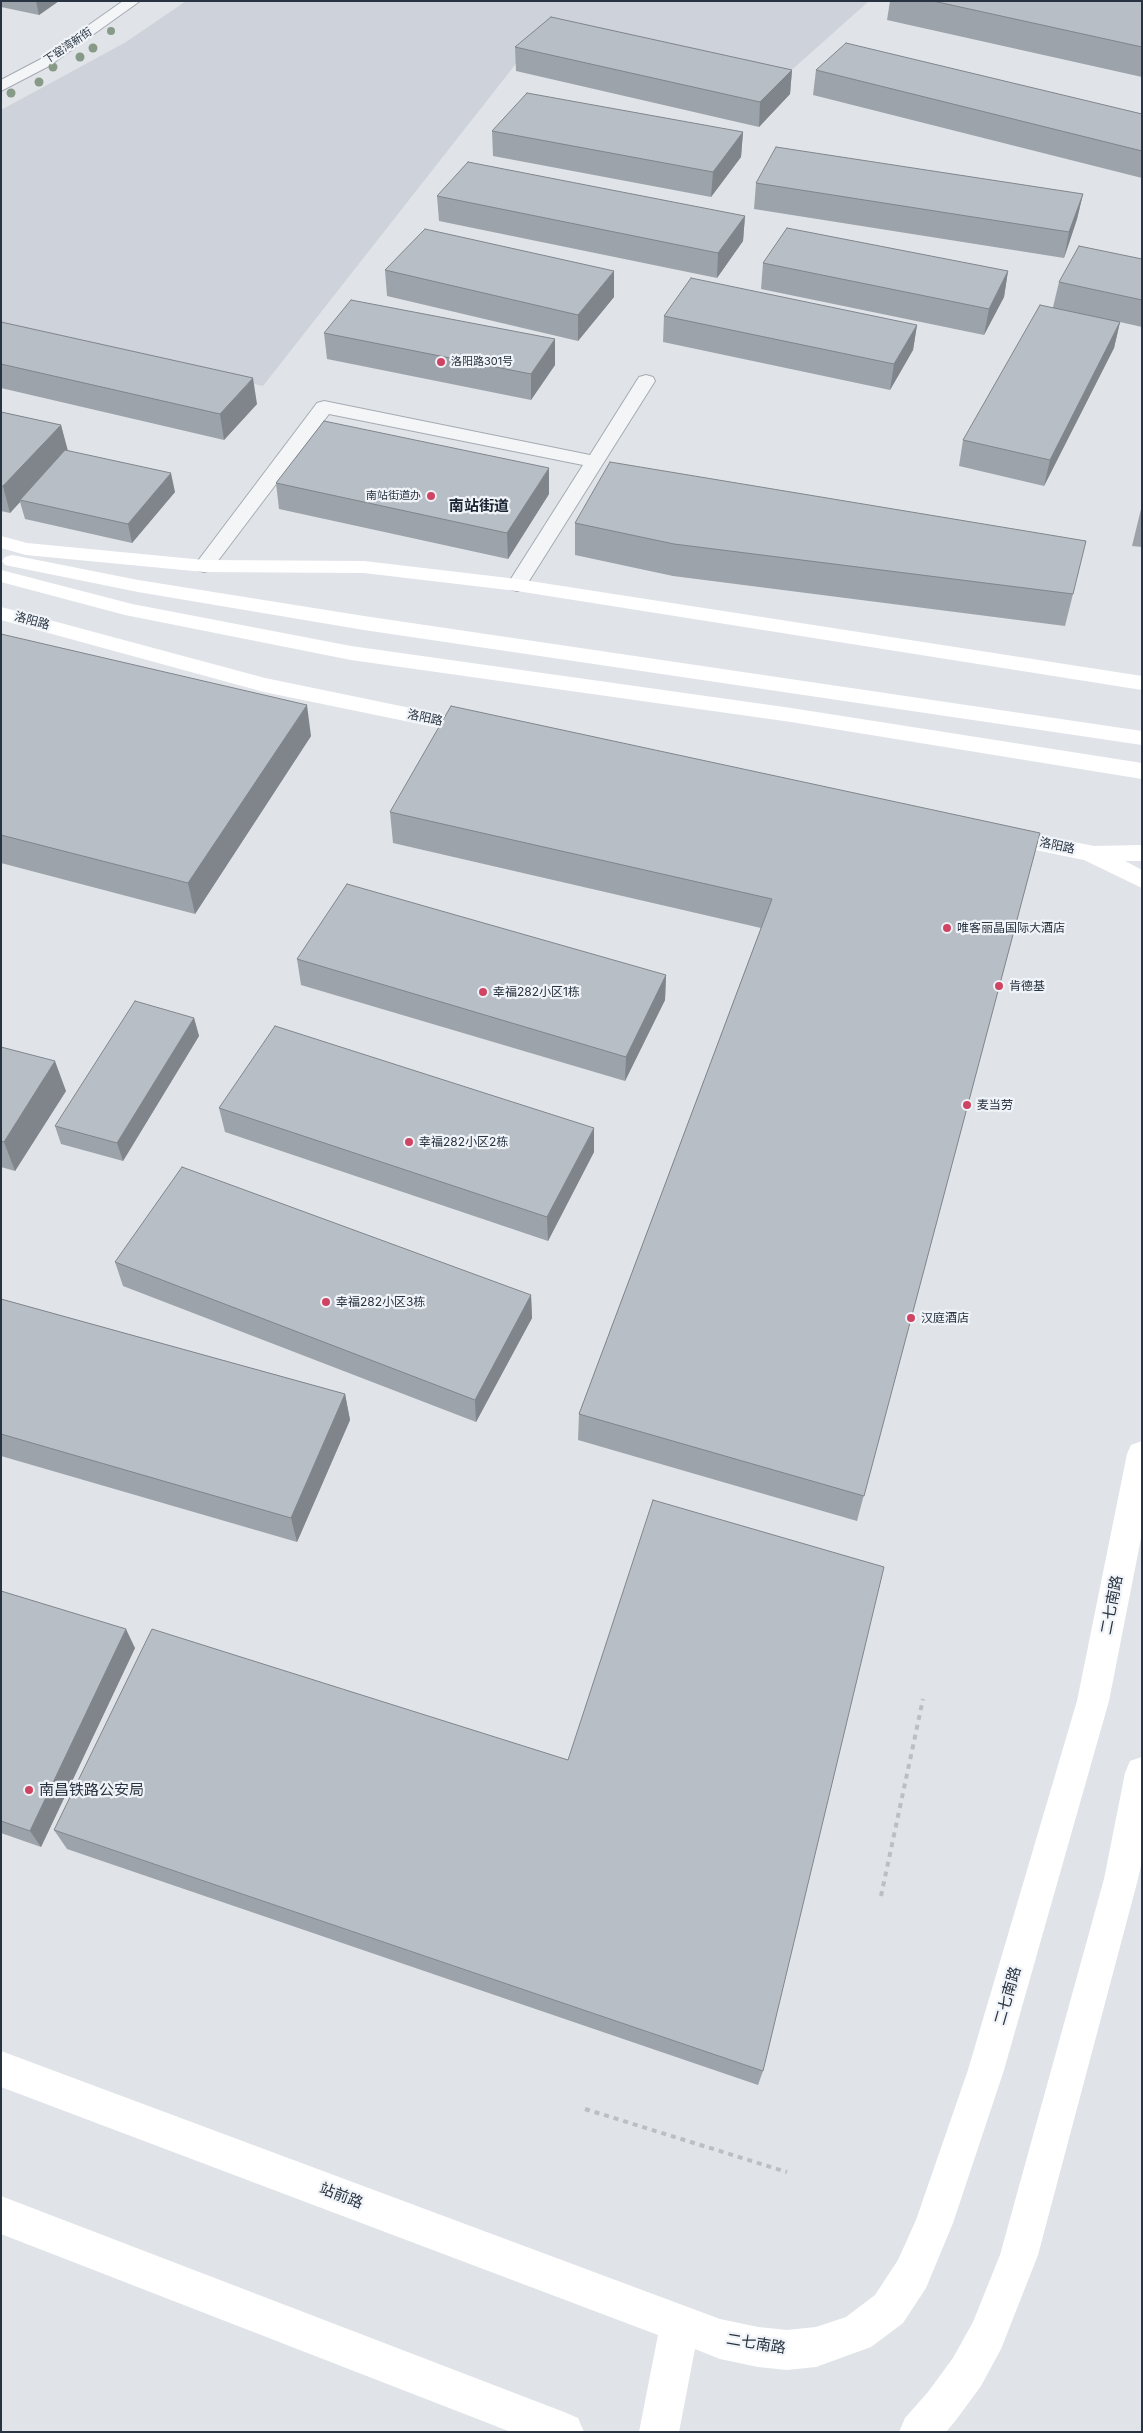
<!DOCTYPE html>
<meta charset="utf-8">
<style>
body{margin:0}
#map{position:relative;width:1143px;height:2433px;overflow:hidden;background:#e0e4e9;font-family:Inter,sans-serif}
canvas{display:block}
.frame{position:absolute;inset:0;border:2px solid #283341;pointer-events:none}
</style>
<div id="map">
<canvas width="1143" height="2433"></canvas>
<div class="frame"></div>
</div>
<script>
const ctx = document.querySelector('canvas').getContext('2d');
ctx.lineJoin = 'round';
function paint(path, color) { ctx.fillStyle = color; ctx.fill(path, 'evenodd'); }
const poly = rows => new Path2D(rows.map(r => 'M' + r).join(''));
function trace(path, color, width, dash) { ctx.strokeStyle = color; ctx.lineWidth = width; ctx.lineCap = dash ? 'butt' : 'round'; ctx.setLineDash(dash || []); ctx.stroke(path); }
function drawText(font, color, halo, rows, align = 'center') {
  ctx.font = font + ' Inter,"Noto Sans SC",sans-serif'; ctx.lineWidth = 4.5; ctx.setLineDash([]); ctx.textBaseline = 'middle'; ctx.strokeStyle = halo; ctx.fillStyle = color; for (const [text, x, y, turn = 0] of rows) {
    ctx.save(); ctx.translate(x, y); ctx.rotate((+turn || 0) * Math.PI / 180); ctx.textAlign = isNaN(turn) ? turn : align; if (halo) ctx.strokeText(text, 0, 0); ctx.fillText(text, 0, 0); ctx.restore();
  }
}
paint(poly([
 [186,1,869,1,786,75,544,28,263,386,1,324,1,110,126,42]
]), '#ced3db');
const lane = poly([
 [646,375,653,377,655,381,524,589,517,591,510,589,507,585,583,465,329,414,211,570,204,572,197,570,194,566,317,403,324,401,590,455,639,377,646,375]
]);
const street = poly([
 [123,1,140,1,49,66,1,91,1,80,39,60,123,1]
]);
trace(lane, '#a5abb3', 2);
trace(street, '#a5abb3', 2);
trace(poly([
 [881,1896,923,1699],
 [585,2109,787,2172]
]), '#babfc4', 4, [5, 5]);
paint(lane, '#f3f5f7');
paint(street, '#f3f5f7');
paint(poly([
 [1,536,27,543,204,560,364,561,517,579,1142,676,1142,690,517,591,364,573,204,572,26,555,1,548,1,536],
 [12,555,138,580,364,616,1142,731,1142,745,364,630,138,592,5,565,2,561,5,557,12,555],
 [1,570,132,604,351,646,791,708,1142,763,1142,779,791,722,351,660,125,615,1,582,1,570],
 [1,607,265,678,478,722,486,724,489,729,486,734,478,736,264,692,1,620,1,607],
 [1000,827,1094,846,1142,845,1142,861,1125,861,1142,870,1142,888,1084,860,992,841,988,835,992,829,1000,827],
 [1142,1441,1142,1533,1109,1701,1004,2070,953,2223,926,2288,903,2323,871,2347,816,2367,787,2370,758,2367,720,2359,695,2349,679,2432,639,2432,658,2335,1,2087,1,2051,720,2319,758,2327,787,2330,816,2327,846,2317,875,2295,898,2260,916,2220,968,2070,1077,1701,1127,1454,1131,1445,1142,1441],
 [1142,1757,1142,1861,1138,1879,1038,2255,1001,2349,981,2386,956,2420,946,2432,899,2432,905,2418,928,2392,953,2358,973,2322,1000,2255,1104,1879,1125,1773,1130,1761,1142,1757],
 [1,2196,564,2412,578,2418,584,2432,511,2432,1,2234,1,2196]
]), '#fff');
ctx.fillStyle = '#879a87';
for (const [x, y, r] of [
 [111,31,4],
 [93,48,4.5],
 [80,57,4.5],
 [53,67,4.5],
 [39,82,4.5],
 [11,93,4.5]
]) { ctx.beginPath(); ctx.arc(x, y, r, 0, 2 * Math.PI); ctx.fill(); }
paint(poly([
 [1,1,59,1,39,15,1,7],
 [890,1,1142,1,1142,77,887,20],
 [515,47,792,70,790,94,759,127,516,71],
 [816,70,1142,114,1142,178,813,95],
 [492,131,743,132,741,157,711,197,493,156],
 [756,183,1083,194,1077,219,1064,258,754,209],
 [437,196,745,216,743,241,717,278,439,221],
 [1142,259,1142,327,1120,322,1114,348,1044,486,959,466,963,440,1053,307,1059,282],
 [763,263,1008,271,1004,297,984,335,761,289],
 [385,270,614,297,578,341,387,296],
 [664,316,917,325,913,350,890,390,663,342],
 [1,322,257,404,224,440,1,388],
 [324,333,555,365,531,400,327,359],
 [1,412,61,425,67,450,175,492,132,543,25,519,20,502,10,513,1,511],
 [276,483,549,494,508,559,279,509],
 [1142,505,1142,547,1132,546],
 [575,523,1073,594,1065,626,673,576,575,555],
 [1,634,311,736,195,914,1,863],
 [390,812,1040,833,857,1521,578,1440,579,1414,761,928,393,843],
 [297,959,666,975,665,1000,625,1081,301,985],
 [194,1018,199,1036,123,1161,61,1144,55,1126],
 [1,1047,66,1091,15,1171,1,1167],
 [219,1108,594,1152,548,1241,225,1132],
 [115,1262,531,1295,532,1318,476,1422,123,1286],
 [1,1299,345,1394,350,1420,297,1542,1,1456],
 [1,1591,135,1648,41,1847,1,1833],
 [54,1830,763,2071,758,2085,67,1849]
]), '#9da3aa');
paint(poly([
 [36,1,59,1,39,15],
 [792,70,790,94,759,127,760,102],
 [743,132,741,157,711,197,713,172],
 [1083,194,1077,219,1064,258,1069,232],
 [745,216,743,241,717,278,718,253],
 [614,271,614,297,578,341,578,315],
 [1008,271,1004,297,984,335,989,309],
 [1120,322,1114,348,1044,486,1050,460],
 [917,325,913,350,890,390,894,364],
 [555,339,555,365,531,400,531,374],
 [253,378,257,404,224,440,220,414],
 [61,425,68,451,20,500,20,502,10,513,3,486],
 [549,468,549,494,508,559,507,533],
 [171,473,175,492,132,543,128,524],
 [307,705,311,736,195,914,188,883],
 [666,975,665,1000,625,1081,626,1057],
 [194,1018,199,1036,123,1161,117,1143],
 [55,1061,66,1091,15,1171,4,1142],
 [594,1128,594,1152,548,1241,547,1217],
 [531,1295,532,1318,476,1422,475,1400],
 [345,1394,350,1420,297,1542,291,1518],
 [126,1629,135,1648,41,1847,30,1831]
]), '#80858b');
const building = poly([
 [933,1,1142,1,1142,47,933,1],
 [551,17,792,70,760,102,515,47,551,17],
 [846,43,1142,114,1142,151,816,70,846,43],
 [527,93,743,132,713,172,492,131,527,93],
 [776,147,1083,194,1069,232,756,183,776,147],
 [468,162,745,216,718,253,437,196,468,162],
 [787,228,1008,271,989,309,763,263,787,228],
 [425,229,614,271,578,315,385,270,425,229],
 [1079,246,1142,259,1142,300,1059,282,1079,246],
 [691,278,917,325,894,364,664,316,691,278],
 [351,300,555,339,531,374,324,333,351,300],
 [1040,305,1120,322,1050,460,963,440,1040,305],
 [1,322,253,378,220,414,1,364,1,322],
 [1,412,61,425,3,486,1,486,1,412],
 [324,421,549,468,507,533,276,483,324,421],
 [65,450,171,473,128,524,20,500,65,450],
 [610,462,1086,541,1073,594,674,544,575,523,610,462],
 [1,634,307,705,188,883,1,835,1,634],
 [451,706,1040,833,864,1496,579,1414,772,899,390,812,451,706],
 [347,884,666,975,626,1057,297,959,347,884],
 [135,1001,194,1018,117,1143,55,1126,135,1001],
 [275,1026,594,1128,547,1217,219,1108,275,1026],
 [1,1047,55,1061,4,1142,1,1141,1,1047],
 [182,1167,531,1295,475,1400,115,1262,182,1167],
 [1,1299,345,1394,291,1518,1,1434,1,1299],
 [653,1500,884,1567,763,2071,54,1830,152,1629,568,1760,653,1500],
 [1,1591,126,1629,30,1831,1,1821,1,1591]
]);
paint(building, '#b7bec6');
trace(building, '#80858b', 1);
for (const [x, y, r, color] of [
 [441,362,5,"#cf4462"],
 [431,496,5,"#cf4462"],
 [947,928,5,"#cf4462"],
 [999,986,5,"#cf4462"],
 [483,992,5,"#cf4462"],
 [967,1105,5,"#cf4462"],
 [409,1142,5,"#cf4462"],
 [326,1302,5,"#cf4462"],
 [911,1318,5,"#cf4462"],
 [29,1790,5,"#cf4462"]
]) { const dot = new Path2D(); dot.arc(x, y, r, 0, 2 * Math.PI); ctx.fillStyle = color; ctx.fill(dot); trace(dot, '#f0f3f7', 2); }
drawText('11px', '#283341', '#f0f3f7', [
 ["下窑湾新街",68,46,-34]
]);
drawText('11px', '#283341', '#f0f3f7', [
 ["洛阳路301号",451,362],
 ["南站街道办",421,496,"right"]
], 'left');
drawText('12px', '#283341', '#f0f3f7', [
 ["洛阳路",32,621,15],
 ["洛阳路",425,718,12],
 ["洛阳路",1057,846,12]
]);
drawText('12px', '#283341', '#f0f3f7', [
 ["唯客丽晶国际大酒店",957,928],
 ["肯德基",1009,986],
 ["幸福282小区1栋",493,992],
 ["麦当劳",977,1105],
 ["幸福282小区2栋",419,1142],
 ["幸福282小区3栋",336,1302],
 ["汉庭酒店",921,1318]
], 'left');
drawText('bold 15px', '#1b2432', '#f0f3f7', [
 ["南站街道",479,506]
]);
drawText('15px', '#283341', '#f0f3f7', [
 ["二七南路",1112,1605,-79],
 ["二七南路",1008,1996,-74],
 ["站前路",341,2196,21],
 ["二七南路",756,2344,9]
]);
drawText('15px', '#283341', '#f0f3f7', [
 ["南昌铁路公安局",39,1790]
], 'left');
</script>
